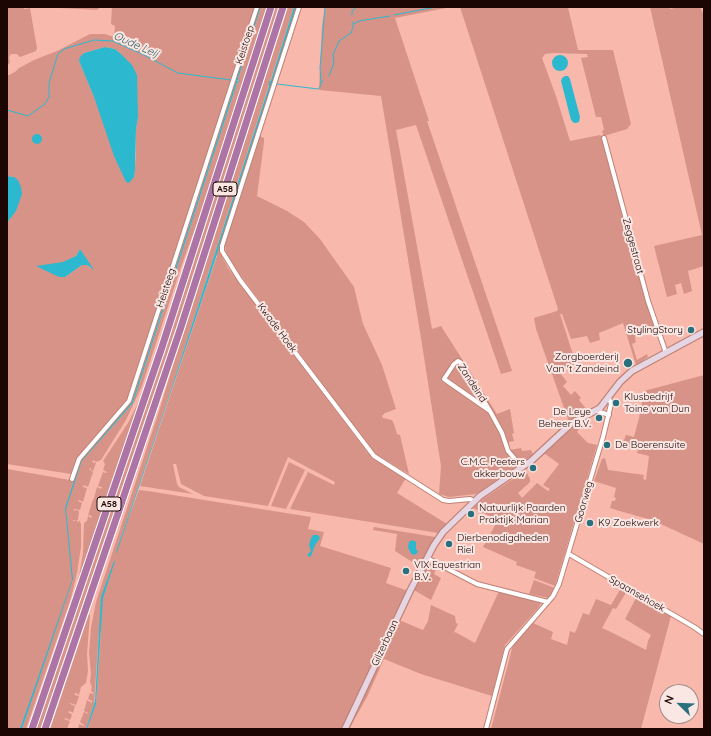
<!DOCTYPE html>
<style>
body{margin:0}
#map{position:relative;width:711px;height:736px;overflow:hidden;background:#f9b8ac;font-family:Quicksand,sans-serif}
canvas{display:block}
.frame{position:absolute;inset:0;border:8px solid #1b0604;pointer-events:none}
.north{position:absolute;left:659px;top:684px;width:40px;height:40px;box-sizing:border-box;background:#fae6e2;border:1px solid #a18c89;border-radius:50%;rotate:293deg;font-size:11px;font-weight:700;line-height:16px;text-align:center;color:#1b0604}
.north::after{content:'';display:block;margin:auto;width:14px;height:18px;background:#29707c;clip-path:polygon(50% 0,100% 100%,50% 72%,0 100%)}
</style>
<div id="map">
<canvas width="711" height="736"></canvas>
<div class="frame"></div>
<div class="north">N</div>
</div>
<script>
const ctx = document.querySelector('canvas').getContext('2d');
ctx.lineJoin = 'round';
function paint(path, color) { ctx.fillStyle = color; ctx.fill(path, 'evenodd'); }
const poly = rows => new Path2D(rows.map(r => 'M' + r).join(''));
function trace(path, color, width, dash) { ctx.strokeStyle = color; ctx.lineWidth = width; ctx.lineCap = dash ? 'butt' : 'round'; ctx.setLineDash(dash || []); ctx.stroke(path); }
function drawText(font, color, halo, rows, align = 'center') {
  ctx.font = font + ' Quicksand,sans-serif'; ctx.lineWidth = 4; ctx.setLineDash([]); ctx.textBaseline = 'middle'; ctx.strokeStyle = halo; ctx.fillStyle = color; for (const [text, x, y, turn = 0] of rows) {
    ctx.save(); ctx.translate(x, y); ctx.rotate((+turn || 0) * Math.PI / 180); ctx.textAlign = isNaN(turn) ? turn : align; if (halo) ctx.strokeText(text, 0, 0); ctx.fillText(text, 0, 0); ctx.restore();
  }
}
paint(poly([
 [7,7,22,7,25,9,30,8,37,48,36,51,20,57,17,54,11,54,9,57,10,62,9,64,7,64],
 [41,7,101,7,97,10],
 [112,7,256,7,128,401,77,460,71,474,7,464,7,223,11,218,14,177,7,176,7,76,15,72,19,68,34,60,57,51,90,34,105,34,114,37,115,26,111,24],
 [105,47,115,49,121,54,138,117,136,130,136,157,134,177,126,182,94,97,79,61,81,57,84,53],
 [80,249,91,269,87,265,82,265,65,277,57,263,63,263,76,256],
 [259,7,132,402,81,460,75,482,82,461,133,403,237,83,239,81,238,79,261,7,267,7,200,215,181,267,142,386,126,420,101,460,96,462,93,460,92,462,96,463,93,471,91,470,91,468,89,469,93,472,88,487,84,485,83,487,87,488,83,502,79,500,78,501,82,503,80,510,74,509,74,511,76,510,79,511,78,520,73,520,73,521,77,520,78,523,79,520,81,524,81,547,77,573,71,598,26,729,22,729,30,705,21,729,7,729,7,469,70,480,79,462,128,405],
 [274,7,281,7,186,301,42,729,35,729,159,363],
 [288,7,294,7,167,402,117,549,139,490,148,491,311,517,308,529,324,532,320,546,391,568,386,583,408,591,343,729,87,729,96,703,101,632,99,631,94,704,86,729,78,729,79,724,84,726,84,725,80,722,84,712,88,714,88,713,84,711,87,700,92,703,92,701,88,699,90,693,93,694,94,693,91,691,92,687,90,682,91,674,89,653,91,628,96,602,160,408,177,352],
 [296,7,298,7,273,83,272,83],
 [325,7,451,7,395,18,429,121,427,121,512,371,501,374,416,125,396,130,432,329,441,326,497,414,510,409,514,433,512,434,514,441,509,442,510,450,521,448,522,451,531,450,533,455,476,494,449,497,439,494,441,466,421,338,381,96,319,90,322,26],
 [460,7,568,7,578,50,613,50,631,124,627,129,604,136,602,131,604,130,601,117,596,117,581,58,588,57,587,54,553,53,545,54,542,58,556,96,570,141,600,135,603,138,655,327,636,334,635,338,636,342,632,344,637,360,647,354,648,357,636,365,623,323,599,333,600,340,590,343,587,336,571,339,562,314,560,314,576,364,558,370,567,382,563,386,571,395,575,391,581,398,579,400,588,411,569,422,536,329,534,318,557,311,558,309],
 [650,7,668,7,671,9,677,7,700,7,704,15,704,266,688,271,692,291,684,294,681,283,675,285,677,294,667,297,654,246,702,235],
 [272,84,221,252,223,257,222,257,228,268,368,453,406,478,397,493,447,524,438,533,290,509,308,472,334,485,335,482,288,457,268,506,204,496,181,484,176,464,173,464,177,484,179,487,193,494,140,486,217,256,216,255,225,227],
 [259,136,264,138,264,142,257,196,287,211,304,222,320,239,354,287,363,324,382,365,396,409,385,413,382,416,383,418,392,420,394,424,397,434,400,435,409,474,377,455,370,447,241,276,231,262,226,252,225,245],
 [704,375,704,544,652,520,623,512,610,508,612,501,615,501,616,498,614,497,616,488,594,481,602,459,605,458,608,470,644,475,643,479,646,480,649,456,637,453,638,450,622,445,626,435,634,437,639,418,644,391],
 [140,399,107,497,78,582,83,553,84,523,87,521,88,516,91,518,92,516,88,515,91,506,93,499,94,499,94,498,97,487,101,489,102,487,98,486,103,472,106,473,107,472,103,470,105,464,103,461,128,423],
 [576,425,579,429,577,432,588,443,597,445,555,586,534,578,536,572,516,565,517,562,483,547,498,520,473,508,483,499,525,471,526,471,530,479,530,482,518,493,522,498,537,483,548,491,550,489,543,485,559,464,544,453],
 [289,462,305,470,286,509,271,506],
 [374,527,435,537,420,567,395,551,397,534,373,530],
 [430,561,438,565,434,574,441,578,431,600,414,590,427,564],
 [534,580,555,588,549,598,529,594],
 [621,588,627,591,616,609,613,608,602,628,615,634,646,650,648,641,651,635,625,619,637,596,671,616,641,729,491,729,513,645,533,623,553,632,551,639,567,645,570,631,575,633,583,613,589,615,596,599,611,605],
 [499,591,541,603,539,607,505,645,492,696,421,674,384,659,367,697,349,729,347,729,399,620,423,630,428,621,431,605,455,616,456,623,458,624,453,634,455,632,475,643],
 [89,614,90,615,87,654,88,671,86,683,81,687,79,695,76,693,74,694,75,695,79,696,76,705,70,703,70,704,75,706,73,713,70,711,68,712,69,713,72,714,71,715,72,715,70,720,65,718,64,719,70,721,67,729,50,729]
]), '#d79387');
paint(poly([
 [259,7,261,7,238,79,239,80,236,80],
 [294,7,296,7,272,85,271,86,207,285,116,555,117,549,167,402,269,86,269,83,271,80],
 [105,47,115,49,121,54,132,65,137,75,138,117,136,130,135,170,134,177,129,183,126,182,114,156,94,97,79,61,80,57,84,53],
 '552 63a8 8 0 1 1 16 0a8 8 0 1 1-16 0Z',
 [565,76,568,76,570,79,580,117,579,122,576,123,574,123,571,120,561,81,562,78],
 [236,81,239,81,237,83,133,403,82,461,66,509,73,579,22,729,20,729,72,580,65,508,81,460,132,402],
 '32 139a5 5 0 1 1 10 0a5 5 0 1 1-10 0Z',
 [7,176,14,177,18,180,21,187,22,194,16,211,7,223],
 [80,249,94,270,87,265,82,265,65,277,59,277,36,266,63,262,76,256],
 [313,535,318,535,320,538,315,545,311,556,310,557,307,555,311,551,309,545,311,538],
 [412,540,416,542,416,549,418,552,416,554,413,555,410,552,408,547,409,542],
 [114,561,115,561,103,598,96,704,87,729,86,729,95,701,101,597]
]), '#2cb9cf');
trace(poly([
 [352,15,352,11,357,7],
 [394,15,436,7],
 [354,24,359,21,390,16],
 [329,76,334,63,333,55,339,41,351,33,353,27,353,22],
 [236,81,239,81],
 [321,82,320,68,325,7],
 [277,84,318,89,320,87,321,82,323,81],
 [7,110,28,116,45,104,49,97,49,83,58,54,64,49,94,40,113,41,144,55,178,73,231,80]
]), '#2cb9cf', 1);
const street = poly([
 [299,7,222,246,222,251,240,280,374,456,443,500,449,501,470,499,474,501],
 [604,138,648,301,666,353],
 [458,361,460,362,490,411,444,379,454,364,458,361],
 [597,410,600,412,609,415],
 [490,411,502,433,508,451,522,467],
 [72,479,79,459,129,401,257,7],
 [569,554,694,627,704,634],
 [427,558,477,584,548,602],
 [486,729,507,649,553,596,559,584,603,437,611,404,609,398]
]);
const secondary = poly([
 [345,729,410,591,434,545,443,532,480,496,531,461,572,423,600,408,620,382,632,371,704,332]
]);
const highway = poly([
 [32,729,162,347,271,7],
 [45,729,181,327,283,7]
]);
trace(street, '#bf8276', 6);
trace(secondary, '#bf8276', 8);
trace(highway, '#fff', 9);
trace(street, '#fff', 4);
trace(secondary, '#e6d6e4', 5.5);
trace(highway, '#ad75a6', 7);
for (const [x, y, r, color] of [
 [691,330,4,"#29707c"],
 [628,363,5,"#29707c"],
 [616,403,4,"#29707c"],
 [599,418,4,"#29707c"],
 [607,445,4,"#29707c"],
 [533,468,4,"#29707c"],
 [471,514,4,"#29707c"],
 [590,523,4,"#29707c"],
 [449,544,4,"#29707c"],
 [406,571,4,"#29707c"]
]) { const dot = new Path2D(); dot.arc(x, y, r, 0, 2 * Math.PI); ctx.fillStyle = color; ctx.fill(dot); trace(dot, '#fae6e2', 1.5); }
for (const [x, y, w] of [
 [225,189,24],
 [109,504,24]
]) { const box = new Path2D(); box.roundRect(x - w / 2, y - 7, w, 14, 3); ctx.fillStyle = '#fae6e2'; ctx.fill(box); trace(box, '#1b0604', 1); }
drawText('bold 9px', '#1b0604', null, [
 ["A58",225,189],
 ["A58",109,504]
]);
drawText('10px', '#1b0604', '#fae6e2', [
 ["Keistoep",245,45,-72],
 ["Zeggestraat",633,246,75],
 ["Heisteeg",166,288,-72],
 ["Kwade Hoek",277,328,53],
 ["Zandeind",472,383,57],
 ["Goorweg",584,502,-74],
 ["Spaansehoek",637,594,30],
 ["Gilzerbaan",385,643,-65]
]);
drawText('10px', '#1b0604', '#fae6e2', [
 ["StylingStory",683,330,"right"],
 ["Zorgboerderij",619,357,"right"],
 ["Van 't Zandeind",619,369,"right"],
 ["Klusbedrijf",624,397],
 ["Toine van Dun",624,409],
 ["De Leye",591,412,"right"],
 ["Beheer B.V.",591,424,"right"],
 ["De Boerensuite",615,445],
 ["C.M.C. Peeters",525,462,"right"],
 ["akkerbouw",525,474,"right"],
 ["Natuurlijk Paarden",479,508],
 ["Praktijk Marian",479,520],
 ["K9 Zoekwerk",598,523],
 ["Dierbenodigdheden",457,538],
 ["Riel",457,550],
 ["VIX Equestrian",414,565],
 ["B.V.",414,577]
], 'left');
drawText('italic 11px', '#2a6069', '#fae6e2', [
 ["Oude Leij",136,45,24]
]);
</script>
